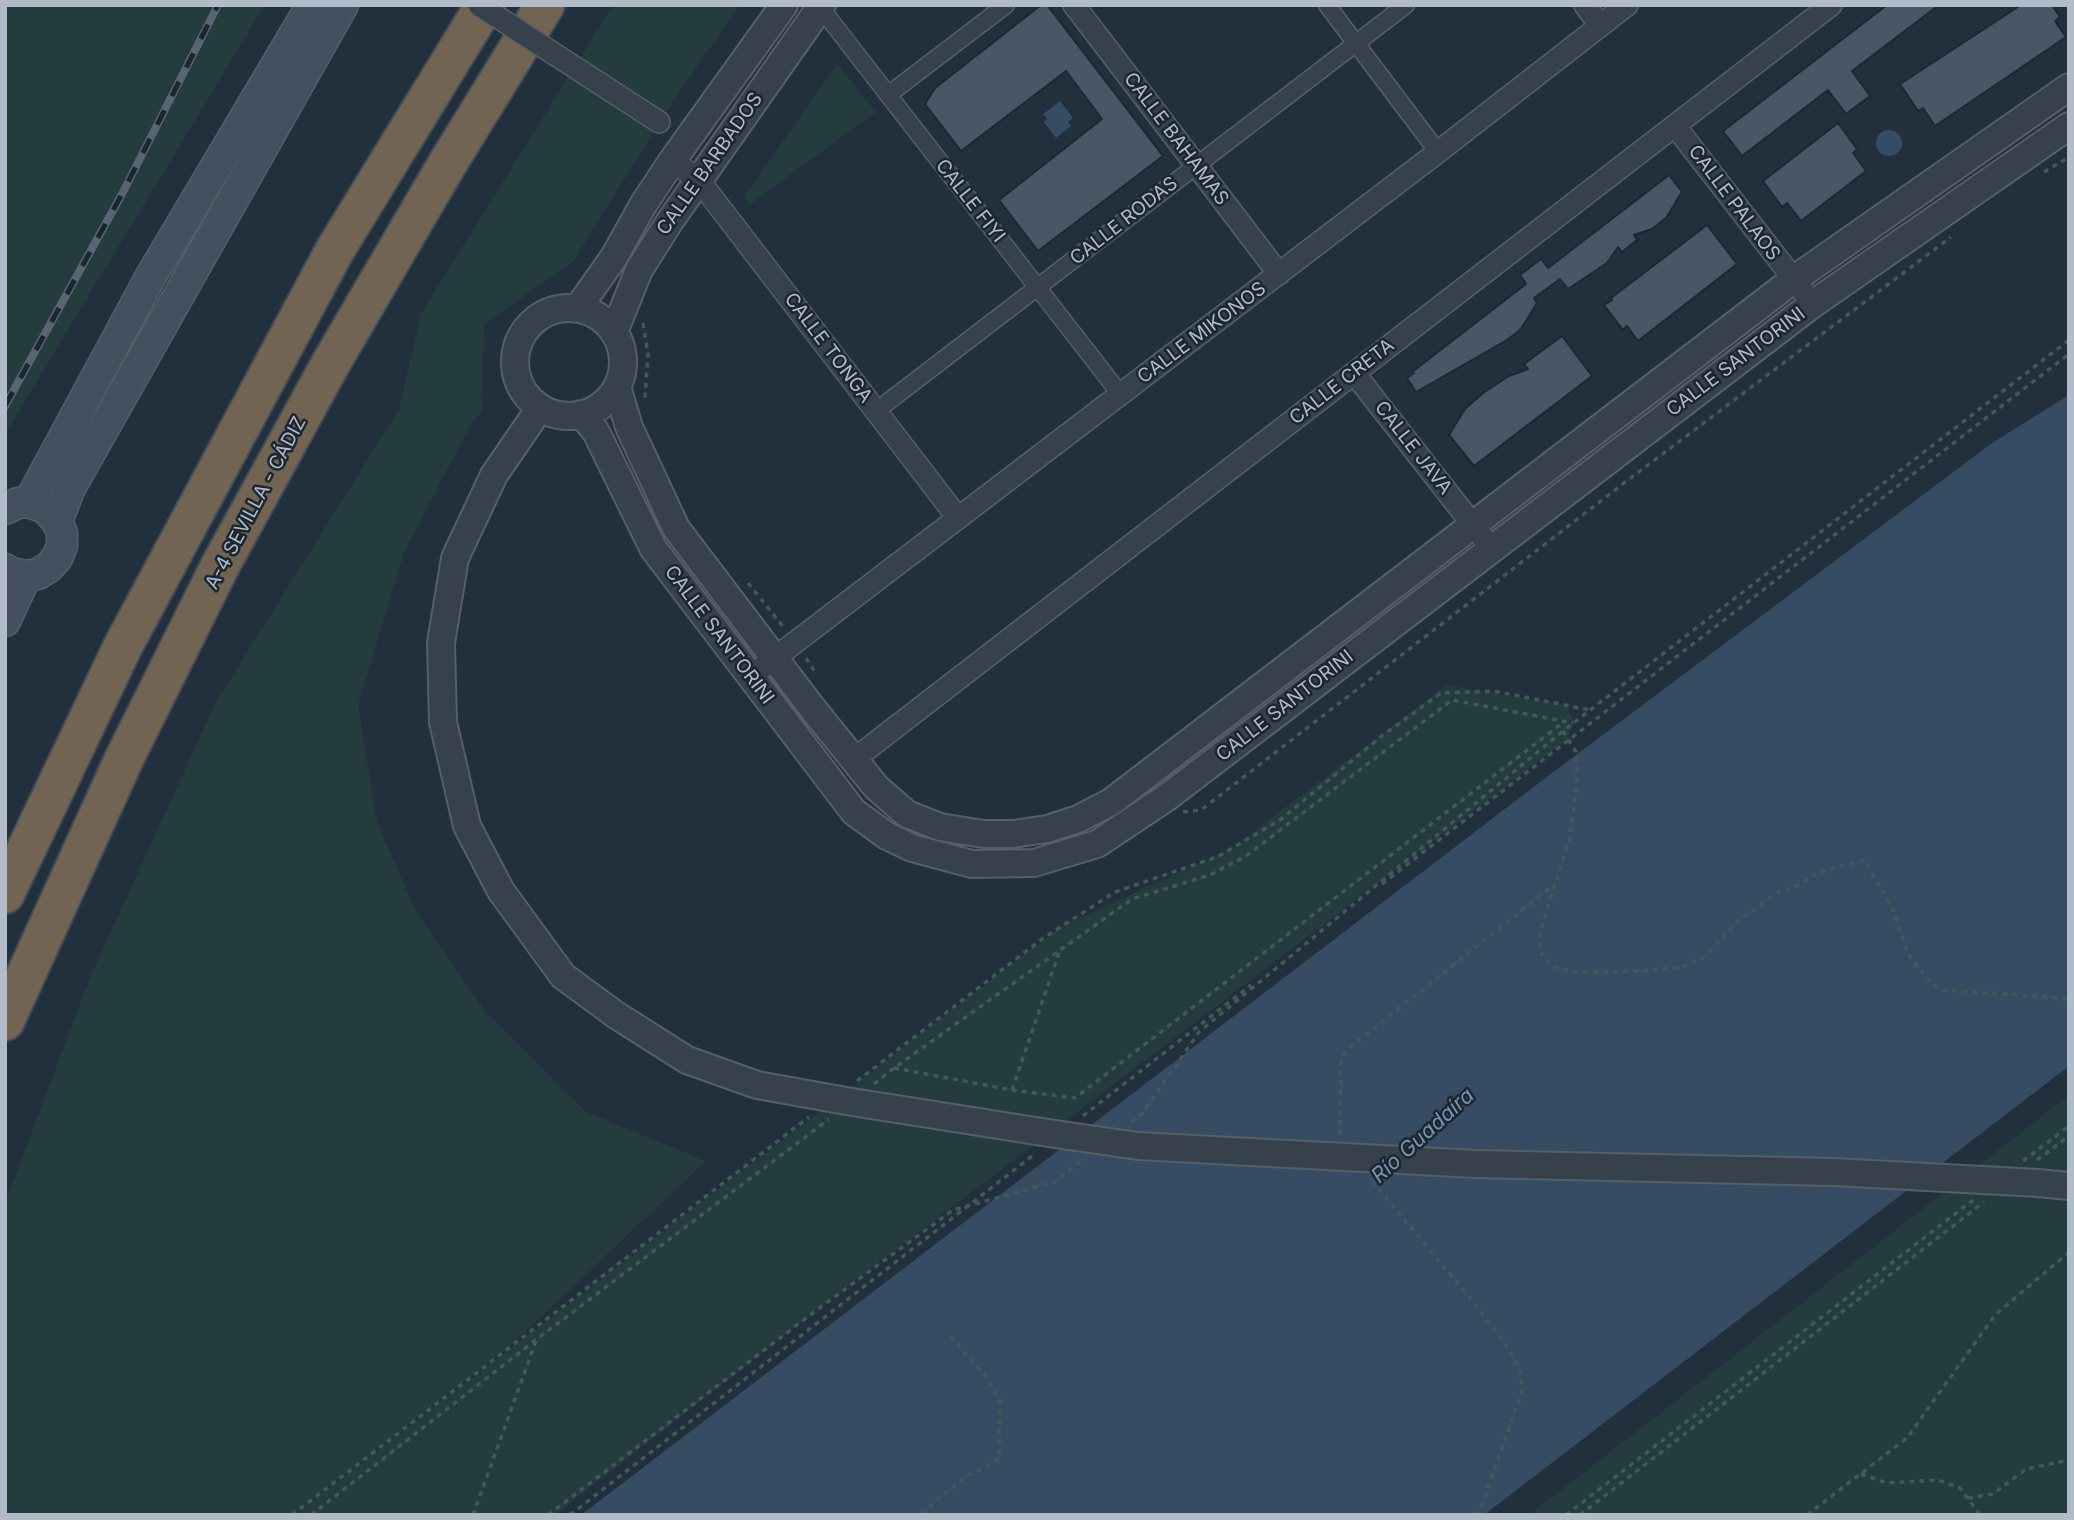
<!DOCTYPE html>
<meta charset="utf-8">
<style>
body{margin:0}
#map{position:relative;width:2074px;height:1520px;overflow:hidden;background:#222f3c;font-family:Inter,sans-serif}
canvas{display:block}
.frame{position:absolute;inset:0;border:7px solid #b2bcc8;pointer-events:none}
</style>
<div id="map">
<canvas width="2074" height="1520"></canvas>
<div class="frame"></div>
</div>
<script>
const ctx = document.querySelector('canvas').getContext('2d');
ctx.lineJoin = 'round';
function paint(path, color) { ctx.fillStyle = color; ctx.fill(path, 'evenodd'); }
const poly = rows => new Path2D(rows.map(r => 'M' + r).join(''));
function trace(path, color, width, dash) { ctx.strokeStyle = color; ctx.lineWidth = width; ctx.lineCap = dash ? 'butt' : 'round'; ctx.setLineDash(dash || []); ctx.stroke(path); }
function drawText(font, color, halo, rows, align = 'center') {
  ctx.font = font + ' Inter,sans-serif'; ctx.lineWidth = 5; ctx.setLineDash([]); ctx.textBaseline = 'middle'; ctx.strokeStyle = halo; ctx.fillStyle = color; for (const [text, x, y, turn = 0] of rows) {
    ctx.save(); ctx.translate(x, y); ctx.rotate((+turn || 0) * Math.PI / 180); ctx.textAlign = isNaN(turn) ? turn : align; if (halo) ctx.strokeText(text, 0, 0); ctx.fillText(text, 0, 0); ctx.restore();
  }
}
paint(poly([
 [5,5,265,5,5,434],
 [613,5,740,5,675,98,573,262,484,324,482,411,470,426,404,553,358,705,377,822,416,911,487,1014,586,1112,706,1161,506,1350,292,1515,5,1515,5,1203,91,975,215,704,399,409,421,313],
 [837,64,876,112,749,205,744,197],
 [1446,685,1567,705,1574,723,1568,739,818,1309,555,1515,294,1515,1060,927,1232,848],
 [2069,1095,2069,1515,1529,1515]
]), '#243c3d');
paint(poly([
 [1060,101,1073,118,1068,122,1071,126,1056,138,1044,122,1047,119,1043,114],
 '1876 143a13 13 0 1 1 26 0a13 13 0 1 1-26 0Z',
 [2069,395,2069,1066,1484,1515,581,1515,1548,776,1992,443]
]), '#364c63');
const building = poly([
 [1041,5,1047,5,1163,156,1038,251,999,200,1102,119,1066,71,961,151,925,104,935,88,1041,5],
 [1887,5,1939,5,1852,71,1870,96,1846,114,1828,90,1742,156,1723,131,1887,5],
 [2021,5,2052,5,2060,17,2055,21,2066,37,1935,126,1923,108,1918,111,1900,84,2021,5],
 [1838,123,1857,149,1853,153,1866,171,1801,221,1787,203,1782,207,1763,181,1838,123],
 [1669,175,1682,192,1666,218,1652,229,1634,235,1637,240,1622,252,1618,247,1607,263,1568,289,1560,279,1534,298,1537,303,1521,329,1507,340,1416,392,1407,378,1414,373,1412,372,1526,284,1520,275,1541,259,1548,268,1669,175],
 [1707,225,1737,264,1638,341,1627,326,1623,330,1604,305,1612,300,1611,298,1707,225],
 [1562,336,1592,376,1474,466,1449,435,1465,409,1483,393,1509,376,1528,369,1524,364,1562,336]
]);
paint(building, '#485665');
trace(building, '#1e2833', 2);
const pedestrian = poly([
 [1327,5,1438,152],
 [820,7,1121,395],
 [888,95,1006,5],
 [876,411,1406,5]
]);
const minor = poly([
 [1074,5,1279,274],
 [1585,5,1600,26],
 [582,72,659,122],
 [1675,126,1813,304],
 [672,161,698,179,958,518],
 [1354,373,1491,548],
 [751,676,1438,152,1627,5],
 [853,760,1831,5]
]);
const tertiary = poly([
 '515 362a54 54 0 1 1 108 0a54 54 0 1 1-108 0Z',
 [578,308,614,257,643,205,672,161,784,5],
 [614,332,639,270,670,221,822,5],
 [617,387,629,427,676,528,813,709,876,787,907,814,940,827,983,834,1013,834,1047,829,1078,819,1111,802,1793,280,2069,87],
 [540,408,494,475,455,558,441,643,443,722,467,826,501,891,563,976,616,1015,687,1060,757,1085,852,1102,1055,1134],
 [581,414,596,432,653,548,854,812,887,836,912,848,972,864,1034,863,1097,844,1166,798,1813,304,2069,126],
 [2038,1183,2069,1186]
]);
const secondary = poly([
 [29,502,151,276,312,5],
 [5,509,18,503,29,502,45,508,57,521,62,533,62,546,57,558,49,567,38,574,26,576,11,573,5,569],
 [57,521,70,488,343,5],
 [5,621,26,576]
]);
const motorway = poly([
 [5,894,123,646,335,250,485,5],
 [5,1021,124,759,220,566,331,363,446,166,545,5]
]);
trace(pedestrian, '#545f6a', 19);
trace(minor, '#545f6a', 24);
trace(tertiary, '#545f6a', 30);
trace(secondary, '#545f6a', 33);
trace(motorway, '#424c57', 42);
trace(poly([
 [2044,172,2069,157],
 [643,323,648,354,645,398],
 [748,583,785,629],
 [806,658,817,675],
 [1563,731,1576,752,1577,783,1570,837,1541,929,1540,952,1553,967,1573,972,1642,971,1682,967,1705,956,1738,921,1780,891,1793,888,1818,873,1864,860,1891,905,1908,954,1927,979,1940,990,2052,997,2069,1000],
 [1183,812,1201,810,1624,483,1951,237],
 [1382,884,2069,354],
 [894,1068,1012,1090,1075,1098,1565,721],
 [857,1081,1042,939,1115,892,1217,857,1280,820,1382,736,1441,693,1494,691,1590,710],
 [874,1084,894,1068,1132,899,1210,875,1246,856,1452,700,1573,723],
 [1012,1090,1060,950],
 [1083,1116,1251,985],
 [1131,1122,1143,1113,1199,1032,1563,731,2069,340],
 [1340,1135,1341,1059,1348,1049,1555,884],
 [2037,1160,2069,1136],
 [2023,1161,2069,1126],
 [1372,1181,1455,1280,1502,1339,1520,1369,1522,1392,1478,1515],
 [1861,1474,1887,1483,1938,1480,1960,1488,1980,1515],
 [1968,1498,1993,1494,2026,1469,2069,1460],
 [292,1515,809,1117],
 [311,1515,537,1339,829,1119],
 [473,1515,536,1341],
 [548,1515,818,1309,953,1210,1054,1182,1083,1159],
 [570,1515,1036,1153],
 [923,1515,934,1502,966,1477,999,1459,1000,1401,984,1374,951,1337],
 [1566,1515,1973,1200],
 [1580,1515,1984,1202],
 [1807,1515,1907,1438,1995,1315,2069,1252]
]), '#42595a', 3.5, [5, 5]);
trace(pedestrian, '#36414c', 16);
trace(minor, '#36414c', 21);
trace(tertiary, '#36414c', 26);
trace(secondary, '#44505f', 30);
trace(motorway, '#726453', 38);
const rail = poly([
 [5,406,122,194,218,5]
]);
trace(rail, '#586573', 8);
trace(rail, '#1c2631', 5, [16]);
const minorBridge = poly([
 [479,5,582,72]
]);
const tertiaryBridge = poly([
 [1055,1134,1138,1146,1476,1164,1834,1172,2038,1183]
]);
trace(minorBridge, '#545f6a', 24, []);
trace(tertiaryBridge, '#545f6a', 30, []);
trace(minorBridge, '#36414c', 21);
trace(tertiaryBridge, '#36414c', 26);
drawText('19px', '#b2bcc8', '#1c2631', [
 ["CALLE BAHAMAS",1176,139,53],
 ["CALLE BARBADOS",710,164,-55],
 ["CALLE FIYI",970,201,52],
 ["CALLE PALAOS",1734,203,53],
 ["CALLE RODAS",1124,221,-38],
 ["CALLE MIKONOS",1202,333,-37],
 ["CALLE TONGA",828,348,53],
 ["CALLE SANTORINI",1736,362,-37],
 ["CALLE CRETA",1342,382,-38],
 ["CALLE JAVA",1413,448,52],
 ["A-4 SEVILLA - CÁDIZ",256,503,-62],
 ["CALLE SANTORINI",719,635,53],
 ["CALLE SANTORINI",1285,706,-38]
]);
drawText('italic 21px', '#7994b0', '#1c2631', [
 ["Río Guadaíra",1423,1136,-42]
]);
</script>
